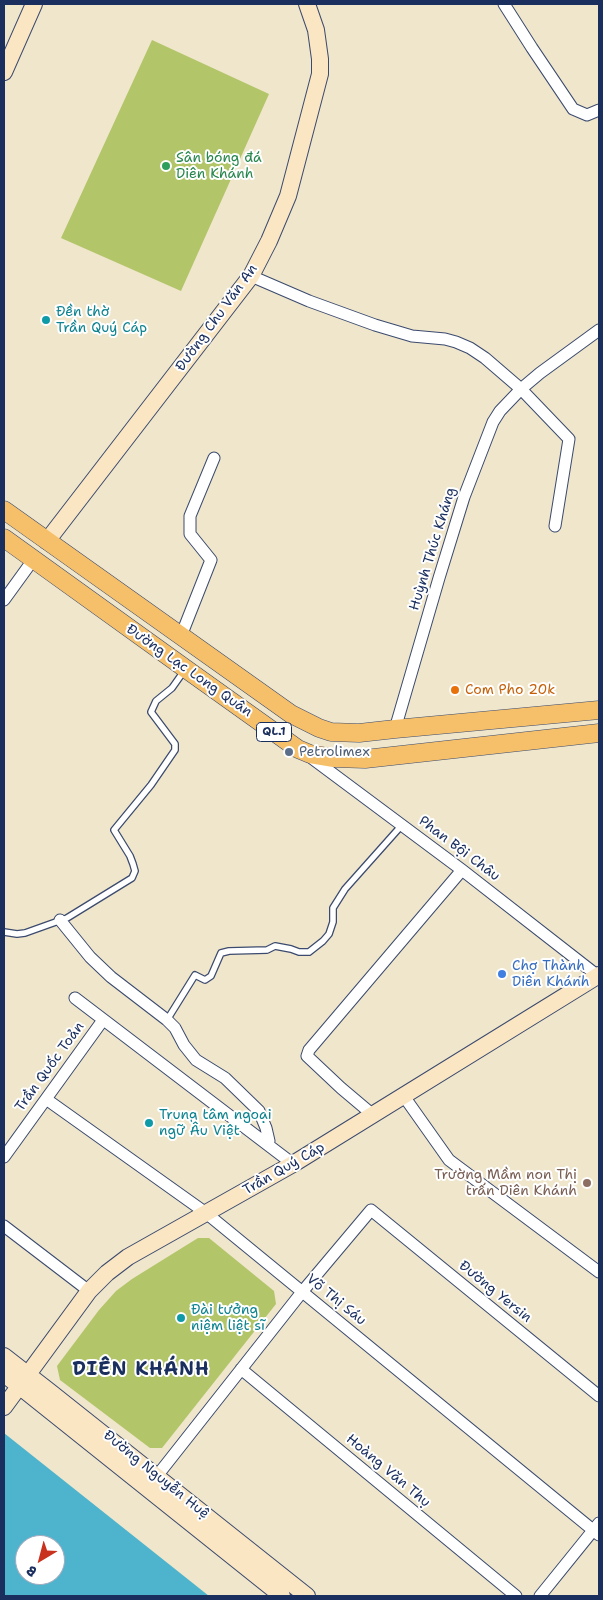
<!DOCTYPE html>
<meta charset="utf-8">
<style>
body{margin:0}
#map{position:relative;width:603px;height:1600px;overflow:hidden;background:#efe6cb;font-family:"Shantell Sans",sans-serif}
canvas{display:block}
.frame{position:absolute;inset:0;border:5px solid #1b2f5e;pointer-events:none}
.north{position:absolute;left:15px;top:1535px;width:50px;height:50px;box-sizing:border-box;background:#fff;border:1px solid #a4acbf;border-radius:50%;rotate:217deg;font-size:14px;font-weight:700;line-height:20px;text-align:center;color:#1b2f5e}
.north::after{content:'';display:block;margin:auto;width:18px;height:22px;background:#c8321e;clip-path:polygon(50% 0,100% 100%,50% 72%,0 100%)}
</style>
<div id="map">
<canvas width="603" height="1600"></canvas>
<div class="frame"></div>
<div class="north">B</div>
</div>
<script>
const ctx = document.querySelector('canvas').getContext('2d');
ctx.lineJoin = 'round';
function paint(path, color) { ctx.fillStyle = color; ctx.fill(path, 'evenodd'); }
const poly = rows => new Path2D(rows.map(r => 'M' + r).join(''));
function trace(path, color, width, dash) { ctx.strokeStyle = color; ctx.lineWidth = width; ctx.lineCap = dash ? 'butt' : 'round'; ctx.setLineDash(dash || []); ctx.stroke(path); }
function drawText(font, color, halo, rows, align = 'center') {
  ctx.font = font + ' "Shantell Sans",sans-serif'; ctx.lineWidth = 4; ctx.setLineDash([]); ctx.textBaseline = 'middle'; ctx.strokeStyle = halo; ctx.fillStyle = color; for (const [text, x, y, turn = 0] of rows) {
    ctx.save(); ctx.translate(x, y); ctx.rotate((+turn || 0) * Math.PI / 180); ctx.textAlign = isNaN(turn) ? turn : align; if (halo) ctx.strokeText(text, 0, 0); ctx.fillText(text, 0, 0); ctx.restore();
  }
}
paint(poly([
 [152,40,269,94,181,291,61,238],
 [198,1238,209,1238,274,1291,276,1304,162,1448,150,1448,60,1380,57,1366,99,1310,116,1291,132,1279]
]), '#b2c569');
paint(poly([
 [4,1433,209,1596,4,1596],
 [25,1545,55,1545,55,1575,25,1575]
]), '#4eb4cd');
const lane = poly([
 [4,932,17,934,25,933,67,918,132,878,135,871,133,864,130,856,114,830,151,785,175,750,175,744,151,712,156,701,172,688,184,671],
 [167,1020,195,975,205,980,211,976,221,953,229,951,267,950,275,946,291,949,299,952,309,952,323,941,329,934,333,922,333,908,345,889,402,825]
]);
const street = poly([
 [504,4,532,48,573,109,587,115,599,110],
 [251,276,309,301,375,325,412,336,445,339,456,342,470,348,485,358,521,389,569,439,555,526],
 [4,600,33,560],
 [181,636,211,560,190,534,190,516,214,458],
 [395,729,439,578,464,497,493,422,500,411,521,389,540,373,599,330],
 [309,756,462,870,598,976],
 [60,920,90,957,111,977,167,1020,175,1028,184,1045,196,1060,225,1078,259,1111,266,1128,269,1141,267,1144],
 [75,998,293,1164],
 [403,1095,449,1160,599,1272],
 [46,1099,206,1213,599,1535],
 [373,1115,341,1088,307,1056,309,1050,462,870],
 [4,1157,103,1020],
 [4,1226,89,1291],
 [241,1369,516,1596],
 [153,1481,302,1292,371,1210,599,1396],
 [540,1596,599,1523]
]);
const secondary = poly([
 [4,72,34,4],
 [47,541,251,276,269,241,288,196,320,74,320,59,316,30,307,4],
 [4,1356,49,1391,307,1596],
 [4,1374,282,1596],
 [4,1407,89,1291,107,1273,128,1257,293,1164,599,975]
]);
const primary = poly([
 [4,510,291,714,319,728,331,732,359,733,395,729,599,710],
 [4,538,186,669,298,749,310,754,334,758,365,759,599,733]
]);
trace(lane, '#3b4a6e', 8);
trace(street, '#3b4a6e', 13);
trace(secondary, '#3b4a6e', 18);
trace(primary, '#3b4a6e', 19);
trace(lane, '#fff', 5.5);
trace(street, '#fff', 11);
trace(secondary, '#fbe6c4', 16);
trace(primary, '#f6c06b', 18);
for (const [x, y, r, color] of [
 [166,166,5,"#2e9e5b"],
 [46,320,5,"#0f9aa8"],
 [455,690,5,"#e8710a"],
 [289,752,5,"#5c6f8a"],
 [502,974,5,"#3f7fe0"],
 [149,1123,5,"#0f9aa8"],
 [587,1183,5,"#8d6e63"],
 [181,1318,5,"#0f9aa8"]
]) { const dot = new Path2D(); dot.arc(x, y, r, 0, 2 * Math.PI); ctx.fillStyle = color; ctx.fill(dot); trace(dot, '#fff', 2); }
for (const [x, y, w] of [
 [274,732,35]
]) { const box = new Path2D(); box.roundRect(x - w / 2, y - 9.5, w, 19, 4); ctx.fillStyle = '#fff'; ctx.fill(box); trace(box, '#1b2f5e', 1); }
drawText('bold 12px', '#1b2f5e', null, [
 ["QL.1",274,732]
]);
drawText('14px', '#27864d', '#fff', [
 ["Sân bóng đá",176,158],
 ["Diên Khánh",176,174]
], 'left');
drawText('14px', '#0d838f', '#fff', [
 ["Đền thờ",56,312],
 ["Trần Quý Cáp",56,328],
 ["Trung tâm ngoại",159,1115],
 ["ngữ Âu Việt",159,1131],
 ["Đài tưởng",191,1310],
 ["niệm liệt sĩ",191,1326]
], 'left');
drawText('14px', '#1b2f5e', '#fff', [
 ["Đường Chu Văn An",217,318,-54],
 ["Huỳnh Thúc Kháng",433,549,-73],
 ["Đường Lạc Long Quân",189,671,35],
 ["Phan Bội Châu",459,849,37],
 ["Trần Quốc Toản",50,1067,-54],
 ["Trần Quý Cáp",284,1169,-30],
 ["Đường Yersin",495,1292,39],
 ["Võ Thị Sáu",336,1300,39],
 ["Hoàng Văn Thụ",388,1471,40],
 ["Đường Nguyễn Huệ",156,1475,39]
]);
drawText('14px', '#c56008', '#fff', [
 ["Com Pho 20k",465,690]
], 'left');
drawText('14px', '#4e5e75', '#fff', [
 ["Petrolimex",299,752]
], 'left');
drawText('14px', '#366cbe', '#fff', [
 ["Chợ Thành",512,966],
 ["Diên Khánh",512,982]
], 'left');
drawText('14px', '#785e54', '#fff', [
 ["Trường Mầm non Thị",577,1175],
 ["trấn Diên Khánh",577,1191]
], 'right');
ctx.letterSpacing = '1px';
drawText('bold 19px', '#1b2f5e', '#fff', [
 ["DIÊN KHÁNH",141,1370]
]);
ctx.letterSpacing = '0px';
</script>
